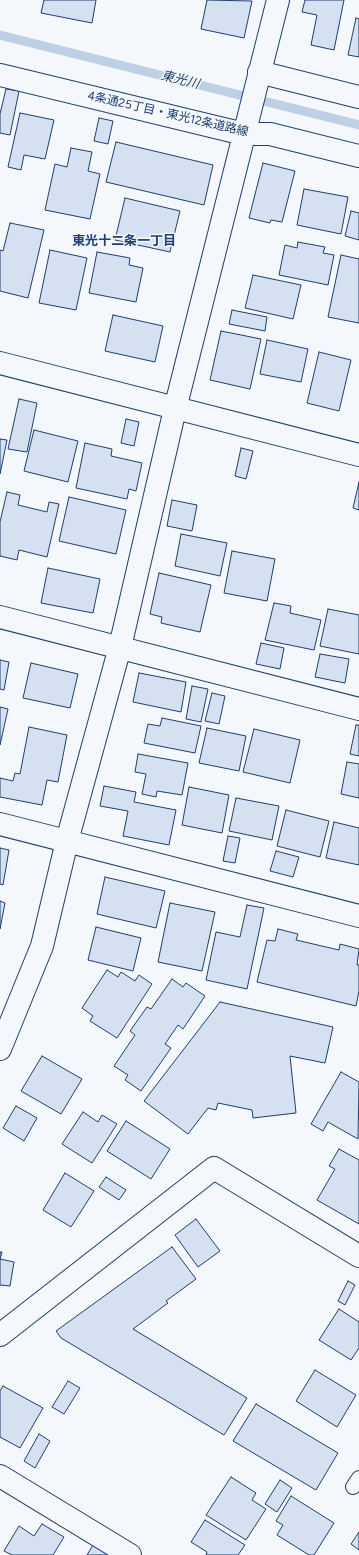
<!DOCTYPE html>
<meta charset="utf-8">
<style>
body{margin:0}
canvas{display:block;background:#f4f7fb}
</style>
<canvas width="359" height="1555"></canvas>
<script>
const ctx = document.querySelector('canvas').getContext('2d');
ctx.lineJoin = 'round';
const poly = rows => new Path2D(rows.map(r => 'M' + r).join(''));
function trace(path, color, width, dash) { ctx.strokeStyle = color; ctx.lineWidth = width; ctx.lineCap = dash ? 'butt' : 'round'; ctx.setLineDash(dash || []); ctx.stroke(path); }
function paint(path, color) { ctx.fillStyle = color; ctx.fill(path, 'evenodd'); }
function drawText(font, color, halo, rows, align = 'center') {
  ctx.font = font + ' Figtree,"Noto Sans JP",sans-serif'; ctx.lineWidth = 3; ctx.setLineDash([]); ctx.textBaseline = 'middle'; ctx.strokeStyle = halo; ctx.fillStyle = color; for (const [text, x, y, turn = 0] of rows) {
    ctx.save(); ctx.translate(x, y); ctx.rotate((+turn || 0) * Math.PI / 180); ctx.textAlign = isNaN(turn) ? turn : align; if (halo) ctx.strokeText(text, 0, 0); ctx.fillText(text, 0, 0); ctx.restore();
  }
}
trace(poly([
 [0,35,359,125]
]), '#bed0e5', 9);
const building = poly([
 [44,0,96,0,92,23,41,13,44,0],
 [207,0,252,1,244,38,201,29,207,0],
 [305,0,344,0,334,50,311,45,317,15,302,12,305,0],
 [356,18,359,19,359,57,348,55,356,18],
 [6,89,19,91,10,135,0,133,0,114,6,89],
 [20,113,54,120,45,159,24,155,21,170,8,167,20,113],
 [99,118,113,121,108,144,94,141,99,118],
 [116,142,213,165,204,205,106,182,116,142],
 [71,148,92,152,88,171,100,174,90,219,45,210,55,164,67,167,71,148],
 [263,163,295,171,282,222,271,220,270,223,249,218,263,163],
 [304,189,348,197,341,234,297,225,304,189],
 [125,198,180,211,170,252,115,240,125,198],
 [351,211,359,213,359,240,345,236,351,211],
 [10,223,44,230,28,298,0,291,0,250,3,251,10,223],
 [298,242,325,247,323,253,334,255,328,285,279,275,285,245,297,248,298,242],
 [50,250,87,258,76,310,39,303,50,250],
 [97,252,130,258,129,265,143,268,136,302,89,293,97,252],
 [341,255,359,259,359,323,328,317,341,255],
 [253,275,301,285,293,319,245,308,253,275],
 [232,310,267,317,265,331,229,324,232,310],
 [113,315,163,326,155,362,105,351,113,315],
 [221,331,261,339,250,389,210,380,221,331],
 [267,340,308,349,301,382,260,374,267,340],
 [319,352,351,360,339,411,307,403,319,352],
 [19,399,37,403,27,452,8,449,19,399],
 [126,419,139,422,134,446,121,443,126,419],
 [34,430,78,441,68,482,24,471,34,430],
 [0,439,7,440,0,474,0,439],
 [85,443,112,449,111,456,142,463,136,491,129,489,127,499,76,488,85,443],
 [241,448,253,451,246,479,235,476,241,448],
 [359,482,359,510,353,508,359,482],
 [7,492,20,495,18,505,47,512,49,502,59,504,47,557,19,550,17,560,0,556,0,522,7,492],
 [69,497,126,510,116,554,59,541,69,497],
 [172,500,197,505,192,531,167,526,172,500],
 [181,534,227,543,220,576,175,566,181,534],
 [232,551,275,559,267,601,224,593,232,551],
 [48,568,100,579,93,613,41,603,48,568],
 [159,573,211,585,200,632,161,623,162,617,150,614,159,573],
 [274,603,291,606,290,613,321,620,314,650,265,640,274,603],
 [328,609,359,615,359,654,320,646,328,609],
 [261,643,284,648,280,669,256,664,261,643],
 [320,654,349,659,345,683,315,677,320,654],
 [0,660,9,662,4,690,0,689,0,660],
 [31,663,78,674,70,708,23,698,31,663],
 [139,673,186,682,181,712,133,702,139,673],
 [192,686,208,689,201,722,186,719,192,686],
 [212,693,225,696,219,724,205,721,212,693],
 [0,707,8,709,0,745,0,707],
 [162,718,201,726,195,753,144,743,148,724,160,726,162,718],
 [356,725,359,725,359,756,350,754,356,725],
 [29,727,67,735,58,782,47,780,42,805,0,797,0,778,13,781,15,773,20,774,29,727],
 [207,728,246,736,239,771,199,763,207,728],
 [254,729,300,740,290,783,243,772,254,729],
 [138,754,188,763,182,795,157,791,156,797,142,794,146,774,135,772,138,754],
 [347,762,359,764,359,798,341,794,347,762],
 [104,786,136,792,134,802,176,810,169,845,123,836,128,811,100,806,104,786],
 [189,787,229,795,222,833,182,825,189,787],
 [236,798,279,806,272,840,229,831,236,798],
 [286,810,329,821,320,857,277,846,286,810],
 [334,822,359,828,359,865,326,858,334,822],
 [228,836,240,838,235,863,223,861,228,836],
 [0,848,9,850,3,885,0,884,0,848],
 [276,851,299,857,293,877,270,871,276,851],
 [105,877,165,891,156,928,97,914,105,877],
 [0,901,5,903,0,929,0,901],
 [170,903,215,912,202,971,158,962,170,903],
 [247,905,264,908,247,989,206,980,216,932,240,937,247,905],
 [96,927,141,938,133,971,88,960,96,927],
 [278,929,298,934,296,940,339,950,340,944,359,949,357,965,359,965,359,991,356,1006,257,982,267,940,275,941,278,929],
 [107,970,118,977,121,972,135,981,139,975,152,984,117,1038,90,1021,93,1016,82,1008,107,970],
 [172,979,183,987,186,983,205,996,183,1029,178,1025,165,1044,171,1048,141,1091,125,1080,128,1075,114,1066,135,1035,130,1031,147,1007,151,1009,172,979],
 [220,1002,333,1027,325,1063,290,1056,296,1113,253,1118,252,1110,218,1103,216,1110,208,1108,188,1134,144,1101,220,1002],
 [42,1056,82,1079,61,1114,21,1091,42,1056],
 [341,1072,359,1082,358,1139,328,1122,323,1131,311,1124,341,1072],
 [16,1106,37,1118,24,1141,3,1128,16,1106],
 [83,1112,98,1122,102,1115,117,1124,92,1163,62,1144,83,1112],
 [126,1121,170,1149,151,1179,107,1151,126,1121],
 [339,1149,359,1160,359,1224,317,1200,335,1169,329,1166,339,1149],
 [65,1173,94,1191,71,1227,43,1210,65,1173],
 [106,1177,126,1190,119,1200,99,1187,106,1177],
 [196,1219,220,1251,198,1267,175,1235,196,1219],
 [172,1247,196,1279,166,1301,168,1303,133,1329,247,1398,224,1435,61,1338,56,1331,172,1247],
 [0,1252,2,1252,0,1259,14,1262,10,1286,0,1285,0,1252],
 [348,1281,355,1285,345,1305,338,1301,348,1281],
 [339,1309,359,1322,359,1348,351,1360,319,1340,339,1309],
 [315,1370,356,1395,337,1427,296,1401,315,1370],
 [68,1381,80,1388,64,1414,52,1407,68,1381],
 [3,1386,43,1408,20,1448,0,1437,0,1391,3,1386],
 [256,1404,338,1453,316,1490,233,1441,256,1404],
 [39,1434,50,1441,35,1468,24,1461,39,1434],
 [231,1477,256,1493,252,1500,266,1509,246,1540,206,1515,231,1477],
 [280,1480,292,1488,277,1512,265,1504,280,1480],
 [291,1496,334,1523,314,1555,309,1555,277,1535,283,1525,276,1521,291,1496],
 [205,1520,245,1545,238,1555,206,1555,207,1552,191,1542,205,1520],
 [42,1524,64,1537,53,1555,12,1555,4,1551,19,1526,34,1536,42,1524],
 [359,1532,359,1550,351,1544,359,1532],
 [93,1545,109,1555,87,1555,93,1545]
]);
paint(building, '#d5e0f0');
trace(building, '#1d3f73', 1);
const service = poly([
 [353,1487,359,1478]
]);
const minor = poly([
 [259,72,359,97],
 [0,75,244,134,270,134,359,156],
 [0,363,359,455],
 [0,617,359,709],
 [0,824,359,916],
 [0,1049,42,946,67,841,120,647,175,409,278,0],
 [0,1335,214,1168,359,1256],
 [0,1476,130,1555]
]);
trace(service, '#1d3f73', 16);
trace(minor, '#1d3f73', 24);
trace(service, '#f4f7fb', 14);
trace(minor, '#f4f7fb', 22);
drawText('12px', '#1d3f73', '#f4f7fb', [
 ["4条通25丁目・東光12条道路線",168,114,13]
]);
drawText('italic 13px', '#1d3f73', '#f4f7fb', [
 ["東光川",180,80,14]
]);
drawText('bold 13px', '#1d3f73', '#f4f7fb', [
 ["東光十二条一丁目",124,241]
]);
</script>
